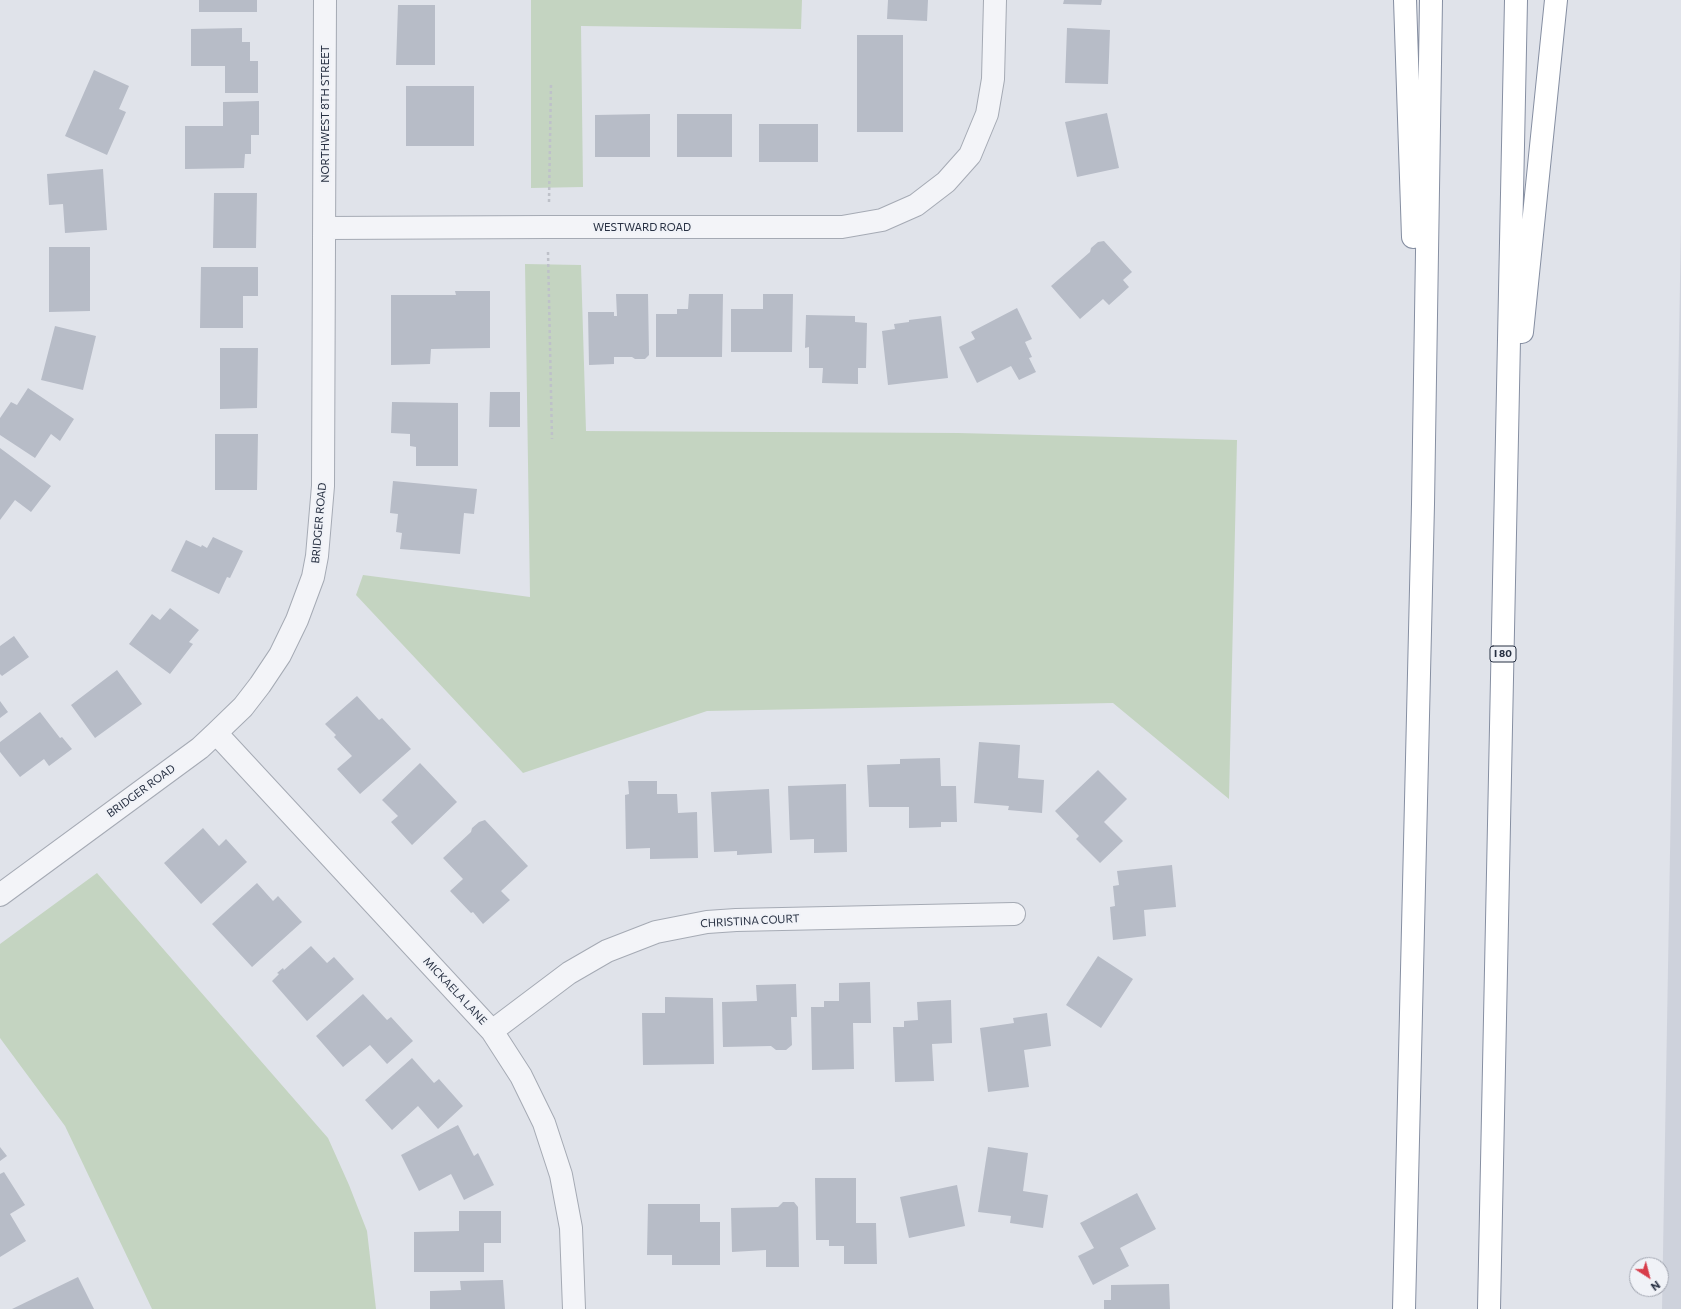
<!DOCTYPE html>
<style>
body{margin:0}
#map{position:relative;width:1681px;height:1309px;overflow:hidden;background:#e0e3ea;font-family:Commissioner,sans-serif}
canvas{display:block}
.north{position:absolute;left:1629px;top:1257px;width:40px;height:40px;box-sizing:border-box;background:#f0f2f7;border:1px solid #a0a4af;border-radius:50%;rotate:144deg;font-size:11px;font-weight:700;line-height:16px;text-align:center;color:#273042}
.north::after{content:'';display:block;margin:auto;width:14px;height:18px;background:#d73d4b;clip-path:polygon(50% 0,100% 100%,50% 72%,0 100%)}
</style>
<div id="map">
<canvas width="1681" height="1309"></canvas>
<div class="north">N</div>
</div>
<script>
const ctx = document.querySelector('canvas').getContext('2d');
ctx.lineJoin = 'round';
function paint(path, color) { ctx.fillStyle = color; ctx.fill(path, 'evenodd'); }
const poly = rows => new Path2D(rows.map(r => 'M' + r).join(''));
function trace(path, color, width, dash) { ctx.strokeStyle = color; ctx.lineWidth = width; ctx.lineCap = dash ? 'butt' : 'round'; ctx.setLineDash(dash || []); ctx.stroke(path); }
function drawText(font, color, halo, rows, align = 'center') {
  ctx.font = font + ' Commissioner,sans-serif'; ctx.lineWidth = 4; ctx.setLineDash([]); ctx.textBaseline = 'middle'; ctx.strokeStyle = halo; ctx.fillStyle = color; for (const [text, x, y, turn = 0] of rows) {
    ctx.save(); ctx.translate(x, y); ctx.rotate((+turn || 0) * Math.PI / 180); ctx.textAlign = isNaN(turn) ? turn : align; if (halo) ctx.strokeText(text, 0, 0); ctx.fillText(text, 0, 0); ctx.restore();
  }
}
paint(poly([
 [1681,224,1681,1309,1662,1309]
]), '#ced2dc');
paint(poly([
 [531,0,802,0,801,29,581,26,583,187,531,188],
 [525,264,581,265,586,431,958,433,1237,440,1229,799,1113,703,707,711,523,773,356,595,363,575,530,597],
 [97,873,328,1138,349,1185,367,1231,376,1309,152,1309,65,1126,0,1038,0,944]
]), '#c4d4c1');
paint(poly([
 [199,0,257,0,257,12,199,12],
 [888,0,928,0,927,21,887,19],
 [1064,0,1102,0,1101,5,1063,4],
 [398,5,435,5,435,65,396,65],
 [242,28,242,42,250,42,250,61,258,61,258,93,225,93,225,66,191,66,191,29],
 [1067,28,1110,30,1108,84,1065,83],
 [857,35,903,35,903,132,857,132],
 [94,70,129,86,119,109,126,112,107,155,65,136],
 [406,86,474,86,474,146,406,146],
 [259,101,259,135,251,135,251,154,245,154,244,168,185,169,185,126,223,126,223,102],
 [1107,113,1119,168,1077,177,1065,122],
 [650,114,650,157,595,157,595,115],
 [677,114,732,114,732,157,677,157],
 [759,124,818,124,818,162,759,162],
 [103,169,107,230,65,233,63,204,49,205,47,174],
 [214,193,257,193,256,248,213,248],
 [1104,241,1132,272,1123,280,1129,287,1109,305,1103,299,1080,319,1051,286,1090,252,1091,248,1098,242],
 [49,247,90,247,90,311,49,312],
 [201,267,258,267,258,296,243,296,243,328,200,328],
 [455,291,490,291,490,348,431,349,430,364,391,365,391,295,456,295],
 [616,294,648,294,649,355,645,359,635,359,632,357,614,357,614,364,589,365,588,312,614,312,614,316,617,316],
 [689,294,723,294,722,357,656,357,656,314,677,314,677,309,688,309],
 [763,294,793,294,792,352,731,352,731,309,763,309],
 [1017,308,1032,339,1025,342,1032,357,1029,358,1036,372,1019,380,1011,366,977,383,959,347,975,339,971,332],
 [806,315,855,316,855,322,867,323,866,368,858,368,858,384,822,383,823,368,809,368,809,347,805,348],
 [941,316,948,378,888,385,882,331,895,329,894,324,909,322,909,320],
 [55,326,96,336,83,390,41,380],
 [220,348,258,348,257,408,220,409],
 [28,388,74,419,60,441,51,434,35,458,0,435,0,418,11,402,17,405],
 [490,392,520,392,520,427,489,427],
 [392,402,458,403,458,466,416,466,416,447,410,446,410,434,391,433],
 [215,434,258,434,257,490,215,490],
 [0,448,51,486,31,512,15,500,0,520],
 [393,481,477,489,474,514,464,513,460,554,400,549,402,533,396,532,398,514,390,513],
 [213,537,243,551,230,578,227,577,219,594,171,571,186,540,201,547,202,545,207,548],
 [170,608,199,630,189,642,193,644,170,674,129,644,152,614,160,620],
 [14,636,29,657,2,676,0,674,0,646],
 [117,670,142,704,95,738,71,705],
 [357,696,379,720,382,718,411,749,360,794,337,769,352,756,334,737,336,735,325,724],
 [0,701,8,712,0,718],
 [40,712,60,738,62,737,72,749,49,766,44,759,20,777,0,752,0,742],
 [979,742,1020,745,1018,778,1044,780,1042,813,1008,810,1009,806,974,803],
 [940,758,941,786,956,786,957,822,941,822,941,827,909,828,909,807,869,807,867,765,900,764,900,759],
 [420,763,457,802,412,845,391,822,398,816,382,800],
 [1098,770,1127,799,1104,822,1123,841,1100,863,1076,839,1079,836,1055,811],
 [628,781,657,781,657,794,677,794,678,813,697,812,698,858,650,859,650,848,626,849,625,795,629,794],
 [846,784,847,852,814,853,814,839,790,840,788,786],
 [769,789,772,853,737,855,737,851,714,852,711,792],
 [485,820,528,866,501,891,510,900,483,924,473,912,471,913,450,891,463,879,443,858,471,832,472,828,479,822],
 [203,828,219,846,226,839,247,862,201,904,164,863],
 [1172,865,1176,907,1144,910,1146,936,1113,940,1110,907,1115,906,1113,886,1119,885,1117,871],
 [257,883,273,901,278,896,302,922,252,967,212,924],
 [311,946,327,963,334,957,354,979,307,1021,272,981,279,974,277,973,283,968,284,970],
 [1098,956,1133,979,1101,1028,1066,1005],
 [870,982,871,1023,853,1023,854,1069,812,1070,811,1007,824,1007,824,1001,839,1001,839,983],
 [796,984,797,1017,791,1017,792,1045,786,1050,776,1050,771,1046,723,1047,722,1002,757,1001,756,985],
 [363,994,387,1020,391,1017,413,1041,387,1064,370,1045,343,1067,316,1036],
 [665,997,713,998,714,1064,643,1065,642,1013,665,1013],
 [951,1000,952,1043,932,1044,934,1081,895,1082,893,1027,904,1027,904,1021,918,1020,917,1002],
 [1047,1013,1051,1046,1024,1050,1029,1087,988,1092,980,1028,1014,1023,1013,1018],
 [412,1058,434,1083,439,1079,463,1106,438,1129,418,1106,392,1130,365,1100],
 [458,1125,474,1156,478,1153,494,1185,464,1200,451,1174,419,1191,401,1155],
 [0,1147,7,1156,0,1161],
 [988,1147,1028,1153,1023,1191,1048,1195,1043,1228,1010,1223,1011,1216,978,1212],
 [4,1172,25,1205,10,1214,26,1241,0,1257,0,1174],
 [815,1178,856,1178,856,1223,876,1223,877,1264,844,1264,844,1246,829,1246,829,1240,816,1240],
 [957,1185,965,1226,909,1238,900,1197],
 [1137,1193,1156,1229,1120,1248,1129,1266,1093,1285,1078,1256,1094,1248,1080,1223],
 [783,1202,794,1202,798,1207,799,1267,766,1267,766,1250,732,1252,731,1208,778,1207],
 [648,1204,700,1204,700,1222,720,1222,720,1265,672,1265,672,1255,647,1255],
 [459,1211,501,1211,501,1243,484,1243,484,1272,414,1272,414,1232,459,1231],
 [78,1277,94,1309,12,1309],
 [503,1280,505,1309,430,1309,430,1291,461,1290,460,1281],
 [1169,1284,1170,1309,1104,1309,1104,1300,1111,1300,1111,1285]
]), '#b7bcc7');
const minor = poly([
 [325,228,548,227,842,227,882,220,916,205,946,182,970,155,987,114,993,79,995,0],
 [216,733,492,1031,521,1076,544,1123,561,1175,571,1228,574,1309],
 [0,895,200,748,216,733,243,707,260,685,280,655,297,620,313,577,317,556,323,486,325,0],
 [492,1031,569,973,607,951,656,932,707,922,736,920,1014,914]
]);
const highway = poly([
 [1405,0,1413,237],
 [1522,332,1556,0],
 [1404,1309,1423,504,1431,0],
 [1489,1309,1516,0]
]);
trace(minor, '#a5aab4', 24);
trace(highway, '#868fa2', 24);
trace(poly([
 [549,202,551,83],
 [548,252,552,439]
]), '#bec1c9', 2.5, [3, 3]);
trace(minor, '#f3f4f8', 22);
trace(highway, '#fff', 22);
for (const [x, y, w] of [
 [1503,654,26]
]) { const box = new Path2D(); box.roundRect(x - w / 2, y - 8, w, 16, 3); ctx.fillStyle = '#f0f2f7'; ctx.fill(box); trace(box, '#273042', 1); }
drawText('bold 10px', '#273042', null, [
 ["I 80",1503,654]
]);
drawText('11px', '#273042', '#f0f2f7', [
 ["NORTHWEST 8TH STREET",325,114,-90],
 ["WESTWARD ROAD",642,227],
 ["BRIDGER ROAD",319,523,-85],
 ["BRIDGER ROAD",141,791,-36],
 ["CHRISTINA COURT",750,921,-3],
 ["MICKAELA LANE",455,991,47]
]);
</script>
